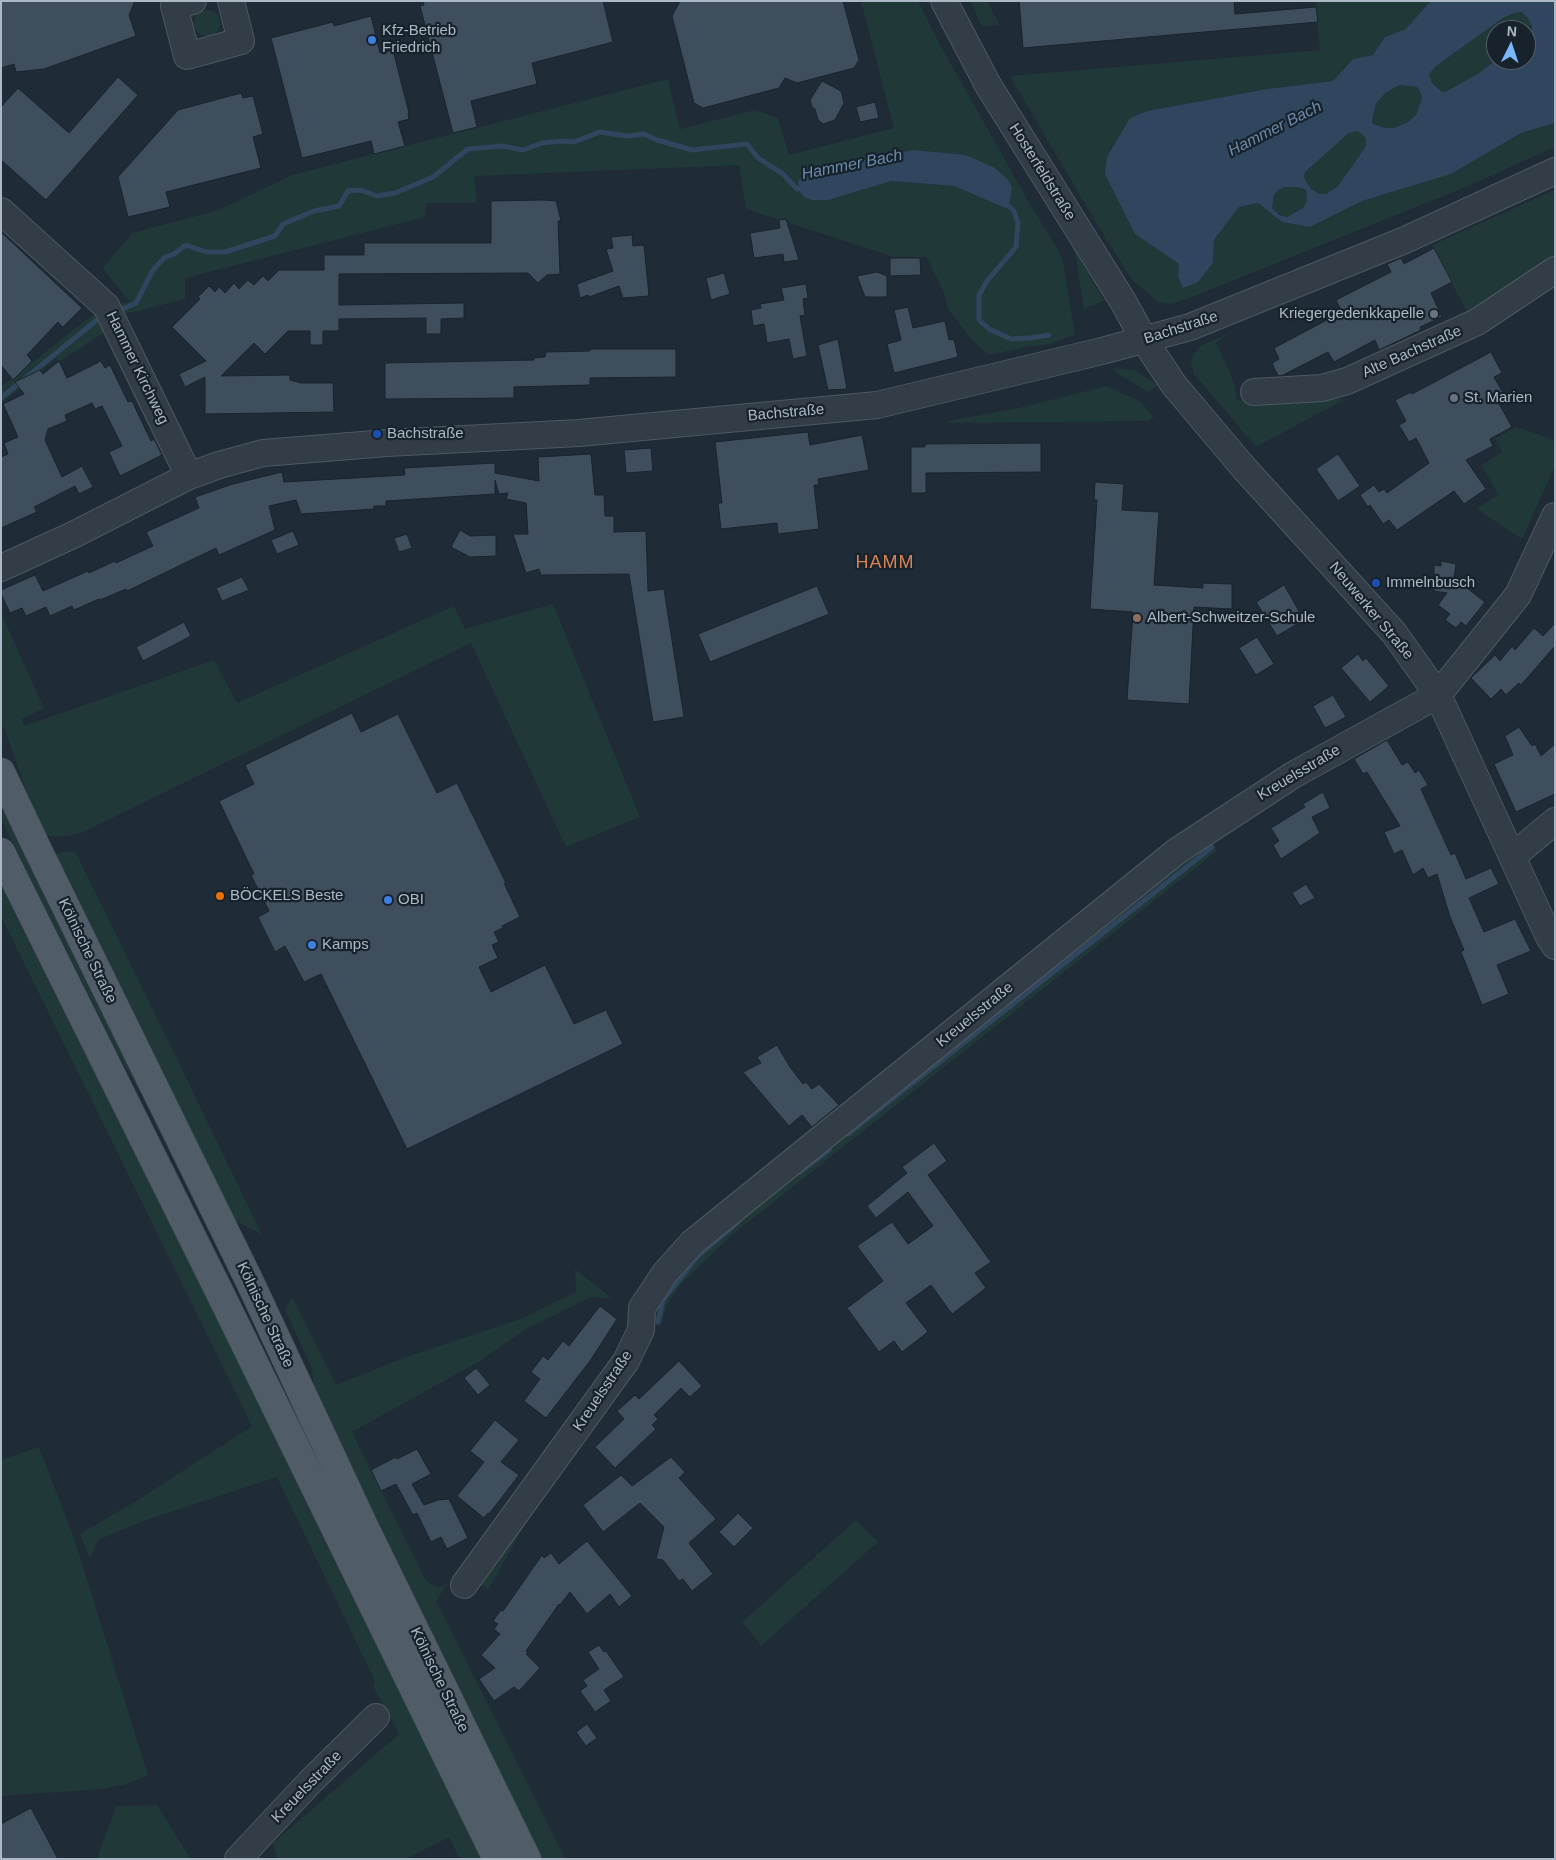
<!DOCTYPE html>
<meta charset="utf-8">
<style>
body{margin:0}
#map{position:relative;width:1556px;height:1860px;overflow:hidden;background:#1f2b37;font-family:Arial,sans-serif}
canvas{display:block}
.frame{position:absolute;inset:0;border:2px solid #acb8c5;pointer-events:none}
.north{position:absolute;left:1486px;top:20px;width:50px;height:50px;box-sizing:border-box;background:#18222c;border:1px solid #535e69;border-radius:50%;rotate:4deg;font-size:14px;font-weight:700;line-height:20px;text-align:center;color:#acb8c5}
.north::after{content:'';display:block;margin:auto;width:18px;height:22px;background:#7ab6fc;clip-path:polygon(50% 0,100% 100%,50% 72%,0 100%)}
</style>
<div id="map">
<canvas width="1556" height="1860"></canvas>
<div class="frame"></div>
<div class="north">N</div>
</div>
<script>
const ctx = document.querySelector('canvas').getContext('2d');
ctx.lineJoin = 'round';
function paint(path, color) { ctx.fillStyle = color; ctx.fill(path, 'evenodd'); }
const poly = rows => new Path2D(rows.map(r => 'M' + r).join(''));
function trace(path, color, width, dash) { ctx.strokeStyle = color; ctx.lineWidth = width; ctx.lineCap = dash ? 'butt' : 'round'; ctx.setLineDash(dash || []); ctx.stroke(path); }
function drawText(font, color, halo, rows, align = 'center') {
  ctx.font = font + ' Arial,sans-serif'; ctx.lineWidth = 4.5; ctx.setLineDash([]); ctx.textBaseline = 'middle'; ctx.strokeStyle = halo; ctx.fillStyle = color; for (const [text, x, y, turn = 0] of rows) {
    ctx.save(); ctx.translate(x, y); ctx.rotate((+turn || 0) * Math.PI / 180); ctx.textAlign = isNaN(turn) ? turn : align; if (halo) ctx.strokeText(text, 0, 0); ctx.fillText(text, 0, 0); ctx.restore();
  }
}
paint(poly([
 [861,1,918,1,938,41,1031,206,1060,253,1063,262,1075,335,1046,345,1031,346,989,355,971,339,948,309,943,290,926,257,894,257,746,209,739,165,474,176,477,203,426,203,425,217,185,278,185,299,134,312,121,313,116,304,129,302,103,268,132,233,219,210,292,175,668,79,680,129,755,110,778,118,789,155,894,128],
 [890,181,1009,181,1005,208,954,186],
 [970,1,987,1,1000,25,982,27],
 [1316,1,1433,1,1428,4,1406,29,1385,37,1373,55,1353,59,1333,81,1267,89,1147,111,1130,118,1135,234,1179,264,1178,276,1198,282,1213,263,1214,240,1239,207,1258,203,1282,222,1310,227,1362,201,1451,174,1521,133,1555,123,1555,147,1468,186,1187,299,1171,304,1158,302,1132,280,1100,229,1010,76,1320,50],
 '194 23a13 13 0 1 1 26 0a13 13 0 1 1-26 0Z',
 [1521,12,1527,17,1532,26,1528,37,1526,39,1526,30,1496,30,1496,60,1479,73,1445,92,1442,92,1432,83,1429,74,1436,66,1503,18,1514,13],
 [1400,85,1417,87,1420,91,1422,98,1416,115,1408,122,1394,128,1385,128,1373,124,1371,120,1376,104,1385,93],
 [1358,131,1366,138,1366,146,1338,186,1326,194,1320,194,1311,189,1304,178,1305,172,1349,133],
 [1285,187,1298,187,1306,191,1307,201,1303,208,1287,217,1279,215,1272,208,1274,195,1278,190],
 [1555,190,1555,257,1468,314,1432,245],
 [1075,251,1104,301,1084,309],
 [96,312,108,330,59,362,56,358,1,404,1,387],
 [1235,331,1216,342,1234,382,1237,400,1294,398,1324,393,1343,400,1256,447,1194,374,1191,364,1193,355,1202,345],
 [1112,368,1134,370,1158,385,1148,392,1115,372],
 [1107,386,1141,402,1154,417,1148,421,948,423,948,421,1023,407],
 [1516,427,1546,437,1555,442,1555,466,1522,539,1477,509,1498,494,1481,465,1502,452,1495,439],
 [553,604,640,817,566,847,471,643,81,833,68,836,42,836,6,732,1,724,1,613,44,708,22,719,24,726,214,660,237,703,454,606,465,629],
 [1,808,25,849,223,1248,219,1251,155,1119,116,1050,1,819],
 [1209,840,1217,851,732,1235,681,1284,668,1303,661,1324,649,1321,695,1251],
 [75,851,181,1067,262,1235,231,1218,53,853],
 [1,860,486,1859,460,1859,449,1837,405,1859,278,1859,272,1844,399,1734,373,1686,375,1681,277,1477,149,1519,98,1540,90,1559,80,1534,141,1498,252,1426,1,916],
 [575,1269,613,1299,591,1297,526,1329,480,1361,352,1432,425,1579,432,1585,440,1587,447,1584,436,1601,565,1859,542,1859,314,1391,312,1368,285,1310,292,1297,336,1385,409,1356,521,1319,576,1292],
 [39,1447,74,1538,148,1775,127,1784,102,1789,1,1796,1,1460],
 [537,1504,523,1528,488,1590,479,1582],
 [856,1520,878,1542,761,1646,742,1622],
 [157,1805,191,1859,97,1859,116,1806]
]), '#213838');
paint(poly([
 [1433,1,1555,1,1555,123,1521,133,1451,174,1362,201,1310,227,1282,222,1258,203,1239,207,1214,240,1213,263,1198,282,1183,288,1178,276,1179,264,1135,234,1105,174,1107,157,1130,118,1147,111,1267,89,1333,81,1353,59,1373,55,1385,37,1406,29,1428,4],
 [1521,12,1527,17,1532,26,1531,33,1526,39,1526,60,1496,60,1479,73,1445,92,1442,92,1432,83,1429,74,1436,66,1503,18,1514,13],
 [1400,85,1417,87,1420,91,1422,98,1416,115,1408,122,1394,128,1385,128,1373,124,1372,120,1376,104,1385,93],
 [1358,131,1366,138,1366,146,1338,186,1326,194,1320,194,1311,189,1304,178,1305,172,1349,133],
 [1285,187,1298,187,1306,190,1307,201,1303,208,1287,217,1279,215,1272,208,1274,195,1278,190],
 [913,150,966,155,995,168,1009,181,1012,188,1009,204,1005,208,954,186,891,181,828,200,812,200,804,197,800,192,798,182,806,172]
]), '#2f465e');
trace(poly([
 [1004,202,1014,211,1018,223,1016,247,987,281,979,295,979,320,989,329,1011,339,1030,338,1049,335],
 [118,311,136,303,153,270,165,257,174,254,186,245,206,252,225,252,275,236,283,224,314,211,339,206,348,191,361,190,377,196,395,193,433,177,468,149,502,146,523,150,542,143,562,141,574,142,600,132,627,136,644,134,657,140,692,150,747,144,758,158,783,174,797,189,805,187],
 [1,398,97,320,103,318],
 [848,1134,1212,847],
 [800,1172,829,1150],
 [658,1322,663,1300,698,1256,737,1223]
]), '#2f465e', 5);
const building = poly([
 [1,1,135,1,129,15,136,36,44,69,16,72,14,64,1,68,1,1],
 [423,1,603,1,613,42,532,63,537,84,471,101,477,127,453,133,420,6,424,5,423,1],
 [680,1,843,1,859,60,854,68,797,83,785,78,779,88,703,108,694,103,672,16,680,1],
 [1019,1,1234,1,1235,14,1316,7,1318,22,1023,48,1019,1],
 [371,16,380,53,393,50,409,113,408,113,409,119,398,122,405,146,374,154,371,141,302,158,271,38,333,22,334,26,371,16],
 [118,77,138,95,46,200,1,160,1,107,18,88,69,133,118,77],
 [822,81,841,91,844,103,835,120,823,124,818,120,815,109,812,107,810,100,822,81],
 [241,93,243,98,253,96,263,134,253,137,261,168,166,192,170,207,128,217,118,177,178,110,241,93],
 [875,102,879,118,860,122,856,107,875,102],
 [544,200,556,201,561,221,558,221,560,274,547,275,538,283,528,273,339,274,339,305,464,303,464,318,441,319,441,334,426,334,426,318,339,319,339,331,323,331,323,345,310,345,310,331,288,331,265,354,254,343,221,376,290,375,290,380,301,383,333,383,334,412,205,414,205,377,185,387,179,374,206,361,172,327,200,299,198,297,209,286,215,292,219,287,225,293,234,283,239,289,248,280,254,285,263,276,268,281,279,270,324,270,324,255,364,255,364,243,491,243,491,201,544,200],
 [786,219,799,260,784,262,783,254,754,258,750,233,780,228,779,220,786,219],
 [1,232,82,308,63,327,58,322,27,355,32,361,13,380,1,365,1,232],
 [632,235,633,246,644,245,649,296,623,298,619,286,589,297,588,295,580,298,577,284,613,271,606,249,613,248,611,237,632,235],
 [1434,248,1452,282,1431,293,1442,317,1420,327,1421,330,1379,350,1375,340,1334,362,1328,352,1283,375,1278,376,1272,363,1279,359,1274,348,1342,312,1336,300,1391,272,1387,264,1401,258,1404,264,1434,248],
 [890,258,920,258,921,275,890,276,890,258],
 [877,272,887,276,887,297,865,297,857,276,877,272],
 [724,273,730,294,711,300,706,278,724,273],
 [806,284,808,298,803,299,805,315,800,316,807,356,793,359,789,339,767,343,764,324,753,326,751,310,761,308,760,304,784,300,781,288,806,284],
 [908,307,913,328,945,321,949,340,954,339,958,357,894,373,887,344,901,340,894,310,908,307],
 [838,339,847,389,828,390,818,345,838,339],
 [590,349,676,349,676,377,590,378,590,385,514,387,514,398,385,399,385,363,534,360,534,358,545,357,546,352,590,351,590,349],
 [1491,352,1502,373,1494,377,1506,398,1498,402,1512,427,1490,439,1493,446,1466,460,1486,489,1464,504,1454,491,1397,530,1389,520,1383,524,1370,505,1368,507,1360,495,1374,485,1379,492,1384,489,1387,493,1429,463,1416,438,1409,442,1399,425,1406,421,1395,400,1411,392,1412,394,1491,352],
 [59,361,67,378,101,361,105,368,110,365,128,402,132,401,151,441,154,439,162,455,120,476,109,452,122,446,102,406,95,409,92,403,65,415,67,421,48,429,45,440,62,477,82,466,93,487,79,494,75,486,34,507,37,512,1,528,1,457,8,454,4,443,18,437,3,404,24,394,15,382,40,370,43,374,59,361],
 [808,432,810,445,862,435,869,470,818,479,819,485,814,485,819,529,778,534,777,523,721,529,718,503,722,503,715,442,808,432],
 [1041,443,1041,472,926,473,926,493,911,493,911,447,925,447,925,444,1041,443],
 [651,448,653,471,626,473,624,450,651,448],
 [591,454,595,495,604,495,605,516,614,516,614,532,646,531,648,591,664,589,684,717,653,722,629,574,541,575,539,569,526,573,513,534,528,534,526,503,506,499,508,493,499,494,495,480,495,494,386,501,386,506,374,506,374,509,301,514,296,500,269,506,275,530,219,555,216,548,127,591,126,589,100,600,99,599,74,610,72,606,50,616,46,607,26,616,22,608,10,613,1,594,1,590,35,575,43,591,88,571,89,573,115,561,116,563,153,546,146,532,199,508,195,497,233,484,282,472,284,482,405,475,404,468,495,463,495,473,539,481,538,457,591,454],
 [1338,454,1360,486,1338,501,1316,469,1338,454],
 [1095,482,1124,484,1122,510,1159,512,1154,585,1203,588,1203,583,1232,584,1232,609,1194,607,1189,704,1127,700,1133,612,1090,609,1097,500,1094,500,1095,482],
 [460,530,470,536,496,535,496,556,470,557,451,547,460,530],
 [293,531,299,545,277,554,271,540,293,531],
 [407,534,412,548,399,552,394,538,407,534],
 [1441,561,1456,564,1454,578,1485,602,1466,626,1461,622,1456,628,1445,620,1450,614,1438,605,1447,593,1434,591,1434,565,1441,566,1441,561],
 [242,577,249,590,222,601,216,588,242,577],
 [1284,585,1304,620,1277,636,1256,602,1284,585],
 [817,586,829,614,710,662,698,634,817,586],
 [184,622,191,636,143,661,136,647,184,622],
 [1555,623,1555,646,1521,685,1519,683,1506,695,1501,689,1491,699,1471,678,1495,655,1500,661,1512,646,1515,650,1534,628,1543,636,1555,623],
 [1257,637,1274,664,1256,675,1239,648,1257,637],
 [1358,654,1363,661,1366,658,1389,686,1370,702,1341,668,1358,654],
 [1333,695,1346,717,1325,728,1313,706,1333,695],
 [352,713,361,732,398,714,437,793,457,783,506,883,504,883,520,917,502,926,503,928,494,932,499,942,492,945,498,958,479,967,491,992,545,965,574,1024,606,1010,623,1044,407,1149,321,974,304,982,285,946,275,952,258,917,269,911,251,875,254,874,219,801,254,784,245,765,352,713],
 [1519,727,1532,746,1535,744,1541,756,1555,744,1555,794,1516,812,1494,764,1513,755,1505,736,1519,727],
 [1387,740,1402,765,1408,762,1415,773,1419,770,1428,785,1421,789,1451,855,1455,853,1466,879,1491,868,1499,884,1469,898,1484,932,1515,919,1531,951,1497,965,1509,994,1482,1005,1461,952,1464,950,1450,917,1437,874,1428,878,1423,868,1413,875,1402,850,1394,854,1384,832,1400,826,1367,772,1363,774,1354,759,1387,740],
 [1323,792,1330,808,1312,817,1320,833,1281,859,1273,845,1279,841,1271,828,1305,807,1303,804,1323,792],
 [1306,884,1315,898,1300,906,1292,893,1306,884],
 [777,1045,790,1067,803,1084,806,1082,812,1089,819,1084,839,1105,812,1127,802,1115,789,1126,743,1072,761,1063,757,1057,777,1045],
 [934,1143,947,1161,928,1175,991,1262,975,1273,986,1288,952,1314,931,1285,906,1303,928,1332,902,1352,894,1341,879,1352,847,1308,883,1281,857,1246,892,1222,908,1244,933,1226,908,1192,876,1218,867,1206,907,1173,902,1167,934,1143],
 [600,1306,617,1319,590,1361,546,1418,524,1401,540,1379,531,1372,543,1356,548,1360,563,1341,569,1346,600,1306],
 [679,1361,702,1386,690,1397,681,1388,654,1415,658,1419,652,1425,656,1429,615,1468,595,1447,624,1419,617,1411,635,1395,639,1399,679,1361],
 [476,1368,490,1385,478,1395,464,1378,476,1368],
 [495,1420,519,1440,501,1462,519,1475,489,1514,488,1513,484,1518,457,1496,484,1462,470,1451,495,1420],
 [417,1449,431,1474,412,1484,424,1505,438,1500,449,1499,468,1538,447,1549,441,1537,431,1542,417,1513,413,1515,396,1484,381,1491,371,1470,396,1457,397,1459,417,1449],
 [671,1457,685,1472,679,1478,716,1519,689,1543,713,1574,692,1591,683,1579,679,1581,663,1560,656,1559,664,1527,640,1503,603,1532,583,1505,621,1475,632,1486,671,1457],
 [738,1513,753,1528,734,1547,719,1532,738,1513],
 [587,1541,632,1596,619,1607,610,1594,587,1614,570,1592,560,1605,559,1604,526,1651,528,1653,526,1654,540,1668,519,1691,514,1687,494,1701,479,1679,495,1668,481,1655,500,1634,494,1629,498,1624,493,1621,501,1610,503,1611,542,1555,544,1558,551,1553,559,1564,587,1541],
 [599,1645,604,1652,606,1651,624,1677,604,1690,611,1701,595,1712,580,1691,587,1686,583,1680,599,1669,588,1652,599,1645],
 [587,1724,597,1738,586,1746,576,1732,587,1724],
 [31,1808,58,1859,1,1859,1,1824,31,1808]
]);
paint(building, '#3f4e5d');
trace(building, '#1a242e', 1);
const minor = poly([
 [193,1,174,6,187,56,241,41,231,1],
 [944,1,988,85,1124,303,1144,340,1174,385,1244,468,1394,633,1438,695,1549,937,1555,946],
 [1,211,106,306,189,476],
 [1254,392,1322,388,1347,381,1477,322,1555,270],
 [1,568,73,535,189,476,219,465,263,453,387,443,579,433,877,405,1102,351,1190,327,1405,240,1555,171],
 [1513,856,1555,821],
 [464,1585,626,1361,641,1330,642,1308,665,1273,692,1243,1177,851,1293,775,1438,695,1518,595,1555,516],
 [238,1859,311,1781,376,1717]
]);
const major = poly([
 [1,772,37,848,249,1280,364,1526,527,1859],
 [1,852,219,1291,497,1859]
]);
trace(minor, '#4d5863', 28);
trace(major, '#3c4651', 29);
trace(minor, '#323d48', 26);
trace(major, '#505c68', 28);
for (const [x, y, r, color] of [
 [372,40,5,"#3f7fe0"],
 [1434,314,5,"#6b7280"],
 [1454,398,5,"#6b7280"],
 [377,434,5,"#1a4fb4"],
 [1376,583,5,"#1a4fb4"],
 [1137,618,5,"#8d6e63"],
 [220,896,5,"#e8710a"],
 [388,900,5,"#3f7fe0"],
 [312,945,5,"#3f7fe0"]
]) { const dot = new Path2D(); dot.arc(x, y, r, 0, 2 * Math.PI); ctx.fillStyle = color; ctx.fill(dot); trace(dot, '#18222c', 2); }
drawText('15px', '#acb8c5', '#18222c', [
 ["Kfz-Betrieb",382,31],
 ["Friedrich",382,48],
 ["Kriegergedenkkapelle",1424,314,"right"],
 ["St. Marien",1464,398],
 ["Bachstraße",387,434],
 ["Immelnbusch",1386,583],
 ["Albert-Schweitzer-Schule",1147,618],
 ["BÖCKELS Beste",230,896],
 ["OBI",398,900],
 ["Kamps",322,945]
], 'left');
drawText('15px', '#acb8c5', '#18222c', [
 ["Hosterfeldstraße",1042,172,58],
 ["Bachstraße",1181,328,-18],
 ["Alte Bachstraße",1412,352,-24],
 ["Hammer Kirchweg",137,368,64],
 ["Bachstraße",786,413,-5],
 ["Neuwerker Straße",1371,611,50],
 ["Kreuelsstraße",1299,773,-31],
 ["Kölnische Straße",87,951,64],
 ["Kreuelsstraße",975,1015,-39],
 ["Kölnische Straße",265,1315,65],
 ["Kreuelsstraße",603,1391,-56],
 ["Kölnische Straße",439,1680,64],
 ["Kreuelsstraße",307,1787,-46]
]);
drawText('italic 16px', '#6b8baa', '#18222c', [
 ["Hammer Bach",1275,129,-27],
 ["Hammer Bach",852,165,-11]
]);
ctx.letterSpacing = '1px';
drawText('18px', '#d78355', '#18222c', [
 ["HAMM",885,563]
]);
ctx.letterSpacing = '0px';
</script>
